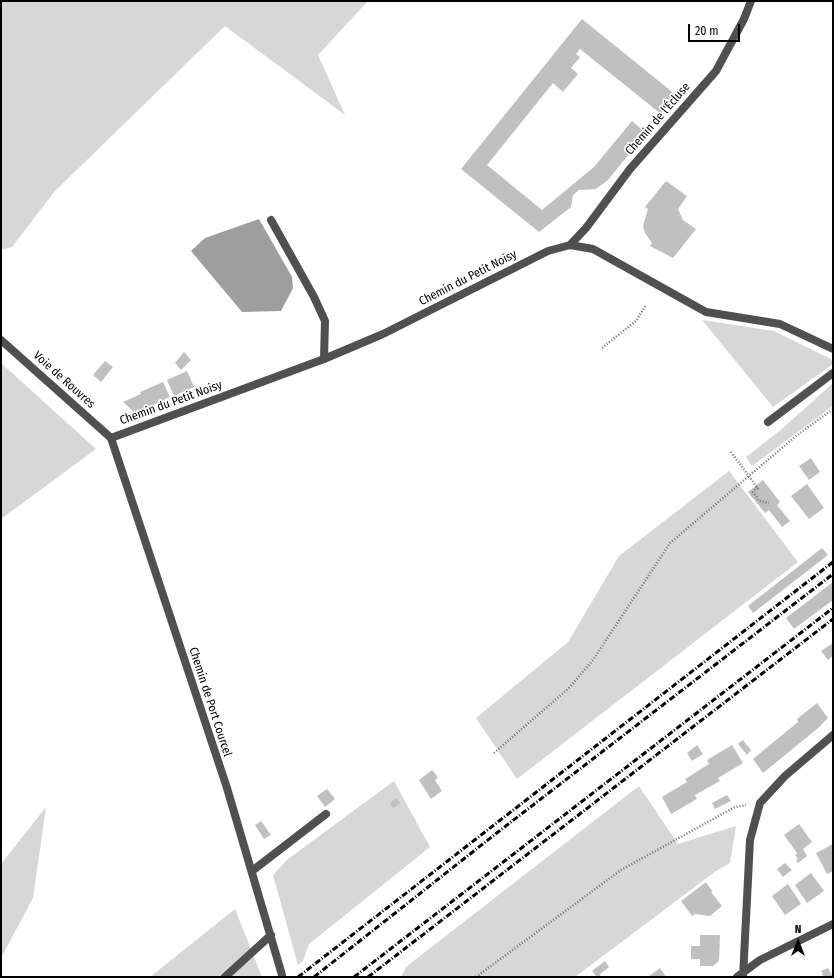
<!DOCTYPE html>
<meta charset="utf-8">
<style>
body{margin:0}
#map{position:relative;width:834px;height:978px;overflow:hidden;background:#fff;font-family:"Fira Sans Condensed",sans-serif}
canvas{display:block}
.frame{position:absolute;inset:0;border:2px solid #000;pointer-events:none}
.north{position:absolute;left:778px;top:922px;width:40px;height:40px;-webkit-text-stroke:3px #fff;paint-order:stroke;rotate:0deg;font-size:11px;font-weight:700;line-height:16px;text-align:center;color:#000}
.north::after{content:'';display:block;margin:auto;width:14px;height:18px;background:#000;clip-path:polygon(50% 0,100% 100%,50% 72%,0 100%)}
.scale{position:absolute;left:688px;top:24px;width:52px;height:18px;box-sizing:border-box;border:2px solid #000;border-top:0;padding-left:5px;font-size:12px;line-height:14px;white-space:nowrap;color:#000;-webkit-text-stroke:3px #fff;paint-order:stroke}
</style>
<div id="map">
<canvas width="834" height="978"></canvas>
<div class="frame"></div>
<div class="north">N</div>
<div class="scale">20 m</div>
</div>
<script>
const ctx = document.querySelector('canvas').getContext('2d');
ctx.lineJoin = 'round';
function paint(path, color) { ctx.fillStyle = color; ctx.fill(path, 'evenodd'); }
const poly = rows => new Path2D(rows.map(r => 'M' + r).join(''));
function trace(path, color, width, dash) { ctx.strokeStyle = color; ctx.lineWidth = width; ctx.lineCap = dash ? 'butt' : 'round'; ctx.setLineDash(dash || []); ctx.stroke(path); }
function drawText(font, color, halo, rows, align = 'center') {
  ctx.font = font + ' "Fira Sans Condensed",sans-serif'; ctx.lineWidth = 3.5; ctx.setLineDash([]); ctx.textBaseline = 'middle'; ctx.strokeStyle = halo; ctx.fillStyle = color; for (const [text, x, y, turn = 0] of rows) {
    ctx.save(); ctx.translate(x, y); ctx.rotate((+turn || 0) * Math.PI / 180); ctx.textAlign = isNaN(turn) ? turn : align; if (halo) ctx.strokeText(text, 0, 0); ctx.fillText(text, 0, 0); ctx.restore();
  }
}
paint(poly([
 [1,1,368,1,318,55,345,115,225,26,55,191,12,247,1,250],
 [702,320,774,331,833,360,833,364,773,407],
 [1,363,96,449,1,519],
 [833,383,833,406,752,466,746,457,783,428],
 [729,471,798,562,517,779,476,718,568,642,619,556],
 [394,781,430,847,309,944,303,961,298,965,273,875,288,859],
 [639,786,678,844,736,826,730,863,716,871,575,977,401,977,407,966],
 [46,807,33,898,1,958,1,864],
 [235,909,262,977,150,977]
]), '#d7d7d7');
paint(poly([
 [259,219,292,277,293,288,281,311,242,312,191,251,205,238]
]), '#9e9e9e');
paint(poly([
 [582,19,676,95,661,114,580,49,576,54,580,57,571,68,578,74,563,92,553,83,487,165,542,210,594,167,632,121,646,133,608,180,596,189,579,190,573,195,571,207,539,232,461,169],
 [666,181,687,196,678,209,683,220,696,229,673,258,650,246,652,243,645,233,643,226,648,209,645,207],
 [184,352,191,360,181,370,175,363],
 [105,361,113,367,101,382,93,375],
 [187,371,194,387,174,396,167,380],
 [163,382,170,397,135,413,123,402,141,394,140,392],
 [811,458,820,472,809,480,799,466],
 [763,480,780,502,777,505,790,521,782,527,769,510,765,513,748,492],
 [807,484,824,508,809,519,791,496],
 [822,548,828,555,753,613,748,606],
 [833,582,833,600,794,629,786,618],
 [833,643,833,656,828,660,821,651],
 [817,703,828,718,817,729,763,773,753,759,798,722,797,719],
 [743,740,751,750,747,755,738,744],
 [697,745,703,754,692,761,687,753],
 [732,745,743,763,718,778,720,781,695,795,697,799,671,814,662,797,687,782,685,779,709,764,707,760],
 [432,770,438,777,435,780,442,791,431,799,419,780],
 [327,789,335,799,325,807,317,796],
 [727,795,731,801,715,809,712,803],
 [396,798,400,803,393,808,390,803],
 [261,821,271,835,264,839,255,825],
 [799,824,812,842,803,849,807,856,798,863,796,861,798,859,795,855,797,853,784,835],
 [833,844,833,871,827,874,816,853],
 [785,863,792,870,783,877,777,869],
 [811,873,824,891,807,903,795,885],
 [706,882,712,891,711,892,722,906,710,916,695,914,692,916,681,901],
 [788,884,801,904,785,915,772,896],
 [700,935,720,935,719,961,713,966,700,966,700,959,691,959,691,946,700,946],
 [605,961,609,967,600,974,601,975,597,977,592,971],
 [660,968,666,977,648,977],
 [828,968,833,977,824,977,821,971]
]), '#c0c0c0');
trace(poly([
 [602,348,636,321,646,305],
 [731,452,759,490],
 [757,487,753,492,756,496,759,501,769,503],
 [494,753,569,688,593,660,670,543,796,436,833,409],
 [476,977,621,870,735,807,746,805]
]), '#727272', 2.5, [1, 2]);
trace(poly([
 [271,220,314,297,325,321,324,359],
 [768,422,833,373],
 [252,871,326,814],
 [225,977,271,935]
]), '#505050', 8);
trace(poly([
 [570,245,586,228,630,169,716,71,744,19,751,1],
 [1,340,111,438],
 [737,977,760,960,833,924],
 [743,977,750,840,760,803,785,776,833,735]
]), '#505050', 8);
trace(poly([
 [282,975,227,788,111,438,324,359,383,334,548,251,570,245,593,249,706,312,780,324,833,349]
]), '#505050', 8);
trace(poly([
 [298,977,833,562],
 [314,977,498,832,833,574],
 [354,977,833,608],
 [368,977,833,619]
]), '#000', 3, [6, 2, 1, 2]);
drawText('12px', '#000', '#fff', [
 ["Chemin de l'Écluse",658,119,-49],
 ["Chemin du Petit Noisy",468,278,-27],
 ["Voie de Rouvres",64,380,42],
 ["Chemin du Petit Noisy",171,403,-20],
 ["Chemin de Port Courcel",210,702,72]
]);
</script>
